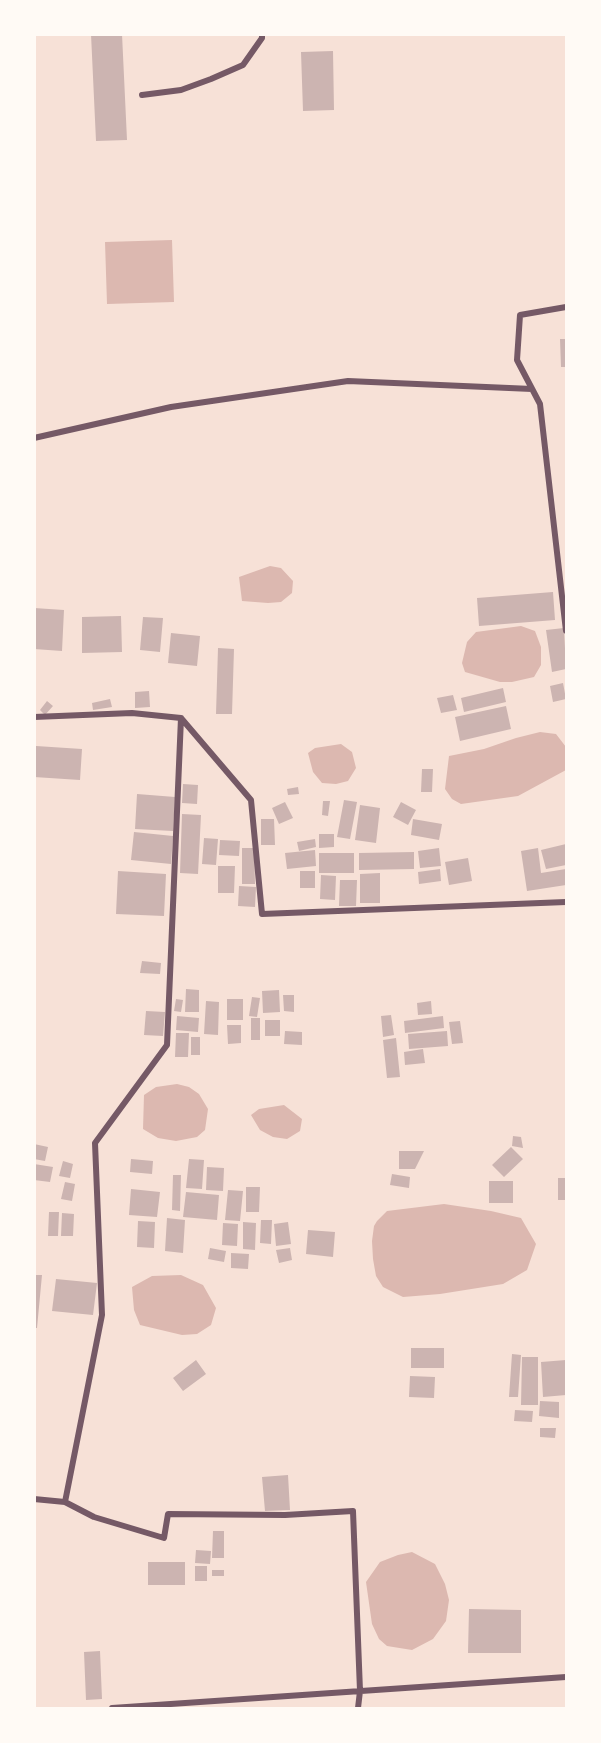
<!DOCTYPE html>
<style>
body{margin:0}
#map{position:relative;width:601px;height:1743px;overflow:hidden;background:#f7e1d7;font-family:"PT Sans Narrow",sans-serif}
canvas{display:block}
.frame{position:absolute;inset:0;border:36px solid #fffaf5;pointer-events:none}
</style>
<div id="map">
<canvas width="601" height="1743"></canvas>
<div class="frame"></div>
</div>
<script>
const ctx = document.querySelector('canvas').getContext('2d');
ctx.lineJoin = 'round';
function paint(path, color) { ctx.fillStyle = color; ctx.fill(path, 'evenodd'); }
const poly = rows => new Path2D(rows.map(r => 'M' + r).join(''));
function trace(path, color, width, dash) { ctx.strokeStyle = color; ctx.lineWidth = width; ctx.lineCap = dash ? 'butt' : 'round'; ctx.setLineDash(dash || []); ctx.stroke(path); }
paint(poly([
 [172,240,174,302,107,304,105,242],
 [270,566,281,568,293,581,292,593,281,602,268,603,242,601,239,577],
 [521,626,535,631,541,647,541,665,534,677,512,682,500,682,465,672,462,663,467,642,476,632],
 [540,732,556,734,566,747,566,770,518,796,461,804,452,799,445,789,449,756,484,749,516,738],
 [341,744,352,752,356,768,348,781,336,784,322,783,313,772,308,753,315,748],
 [177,1084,189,1087,199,1094,208,1109,205,1130,197,1137,176,1141,158,1138,143,1129,144,1095,156,1087],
 [284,1105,302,1119,300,1131,287,1139,273,1137,260,1130,251,1115,259,1109],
 [444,1204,491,1211,521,1218,536,1244,527,1270,503,1284,440,1294,403,1297,383,1287,376,1276,373,1259,372,1241,374,1226,377,1221,387,1211],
 [181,1275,203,1285,216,1308,211,1325,197,1334,182,1335,140,1325,134,1310,132,1287,152,1276],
 [412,1552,435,1564,445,1584,449,1600,446,1621,433,1639,412,1650,387,1646,379,1639,372,1624,366,1582,380,1562,398,1555]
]), '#dcb8b0');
paint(poly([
 [91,34,122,34,127,140,96,141],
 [333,51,334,110,303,111,301,52],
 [560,339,566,339,566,367,561,367],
 [553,592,555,620,479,626,477,598],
 [34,608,64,610,62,651,34,649],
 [121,616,122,652,82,653,82,617],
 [143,617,163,618,160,652,140,650],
 [564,628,566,669,552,672,546,630],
 [171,633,200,636,197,666,168,663],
 [218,648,234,649,232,714,216,714],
 [563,683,566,699,553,702,550,686],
 [503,688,506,702,464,712,461,698],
 [149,691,150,707,135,708,135,692],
 [453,695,457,710,441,713,437,698],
 [110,699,112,707,93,710,92,703],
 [47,701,53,706,45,715,40,710],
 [506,706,511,729,460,741,455,717],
 [36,746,82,749,80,780,34,777],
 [422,769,433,769,432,792,421,792],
 [183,784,198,785,197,804,182,803],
 [298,787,299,794,288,795,287,789],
 [137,794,175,797,173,831,135,829],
 [344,800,357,802,350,839,337,837],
 [323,801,330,801,328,816,322,815],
 [285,802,293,818,279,824,272,808],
 [401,802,416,810,408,825,393,817],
 [360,805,380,808,376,843,355,840],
 [182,814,201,815,198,874,180,873],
 [261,819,274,819,275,845,261,845],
 [413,819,442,824,439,840,411,835],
 [134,832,173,836,171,864,131,860],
 [319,834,334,834,334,847,319,848],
 [204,838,218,839,216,865,202,864],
 [315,839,316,847,299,851,297,842],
 [220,840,240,841,239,856,219,855],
 [566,844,566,865,546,869,541,850],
 [242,848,254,848,255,884,242,884],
 [439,848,441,866,420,868,418,851],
 [538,848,541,873,566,869,566,885,527,891,521,851],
 [315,850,316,866,287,869,285,853],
 [414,852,414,869,359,870,359,853],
 [319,853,354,853,354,873,319,873],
 [468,858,472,881,449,885,445,862],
 [218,866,235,866,234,893,218,893],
 [440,869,441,881,419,884,418,872],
 [118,871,166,874,164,916,116,914],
 [300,871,315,871,315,888,300,888],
 [380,873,380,903,360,903,360,874],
 [321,875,336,876,335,900,320,899],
 [340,880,357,880,356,906,339,906],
 [239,886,256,887,255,907,238,906],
 [142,961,161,963,160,974,140,973],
 [186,989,199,990,199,1012,185,1012],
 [279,990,280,1012,263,1013,262,991],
 [283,995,294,995,294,1012,284,1011],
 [252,997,260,998,257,1017,249,1016],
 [176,999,183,1000,181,1012,174,1011],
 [227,999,243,999,243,1020,227,1020],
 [206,1001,219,1002,218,1035,204,1034],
 [431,1001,432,1014,418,1015,417,1003],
 [146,1011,165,1012,163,1036,144,1035],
 [391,1015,394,1035,383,1037,381,1016],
 [177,1016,199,1018,198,1032,176,1030],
 [443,1016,444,1028,405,1033,404,1021],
 [251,1018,260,1018,260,1040,251,1040],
 [265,1020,280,1020,280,1036,265,1036],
 [460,1021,463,1043,452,1044,449,1022],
 [227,1025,241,1025,241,1043,228,1044],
 [285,1031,302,1032,302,1045,284,1044],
 [447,1031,448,1046,409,1049,408,1034],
 [176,1033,189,1033,188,1057,175,1057],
 [191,1037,200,1037,200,1055,191,1055],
 [396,1038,400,1077,387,1078,383,1040],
 [423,1049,425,1063,405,1065,404,1052],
 [513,1136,521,1137,523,1148,512,1146],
 [34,1144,48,1147,45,1161,34,1159],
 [511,1147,523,1159,504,1177,492,1165],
 [399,1151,424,1151,415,1169,399,1169],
 [131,1159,153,1161,152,1174,130,1172],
 [189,1159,204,1160,202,1189,186,1188],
 [63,1161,73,1164,70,1178,59,1176],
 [34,1164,53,1167,50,1182,34,1180],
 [207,1167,224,1168,223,1191,206,1190],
 [392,1174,410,1177,409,1188,390,1185],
 [173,1175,181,1175,180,1211,172,1210],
 [558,1178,566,1178,566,1200,558,1200],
 [489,1181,513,1181,513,1203,489,1203],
 [65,1182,75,1184,72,1201,61,1199],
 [246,1187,260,1187,259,1212,246,1212],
 [131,1189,160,1192,157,1217,129,1215],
 [228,1190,243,1191,240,1221,225,1220],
 [186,1192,219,1195,217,1220,183,1217],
 [49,1212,59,1212,58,1236,48,1236],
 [62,1213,74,1214,73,1236,61,1236],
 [167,1218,185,1220,183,1253,165,1251],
 [261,1220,272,1220,271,1244,260,1243],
 [138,1221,155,1222,154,1248,137,1247],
 [243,1222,256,1223,255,1250,243,1249],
 [288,1222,291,1244,276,1246,274,1224],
 [223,1223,238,1224,237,1246,222,1245],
 [308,1230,335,1232,333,1257,306,1254],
 [210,1248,226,1251,224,1262,208,1259],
 [290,1248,292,1260,279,1263,276,1250],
 [231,1253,249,1254,248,1269,231,1268],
 [34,1275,42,1275,37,1328,34,1328],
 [56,1279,97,1283,93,1315,52,1311],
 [411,1348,444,1348,444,1368,411,1368],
 [512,1354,521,1355,518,1397,509,1397],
 [522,1357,538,1357,538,1405,521,1405],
 [196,1360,206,1374,183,1391,173,1378],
 [566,1360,566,1395,543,1397,541,1362],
 [410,1376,435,1377,434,1398,409,1397],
 [540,1401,559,1402,559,1418,539,1416],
 [515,1410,533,1411,532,1422,514,1421],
 [540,1428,556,1428,555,1438,540,1437],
 [288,1475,290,1510,265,1511,262,1477],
 [213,1531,224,1531,224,1558,212,1558],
 [196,1550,211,1551,210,1564,195,1563],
 [148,1562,185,1562,185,1585,148,1585],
 [195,1566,207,1566,207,1581,195,1581],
 [212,1570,224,1570,224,1576,212,1576],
 [469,1609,521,1610,521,1653,468,1653],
 [100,1651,102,1699,86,1700,84,1652]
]), '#ccb4b1');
trace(poly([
 [142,95,181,90,211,79,243,65,262,38,262,34],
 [566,307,520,315,517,360,540,404,566,631],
 [34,438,171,407,348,381,532,389],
 [34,717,132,713,181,718,251,800,262,914,566,902],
 [34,1499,65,1502,94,1517,164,1538,168,1514,285,1515,353,1511,360,1691,358,1708],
 [65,1502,102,1315,95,1143,167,1045,181,718],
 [112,1708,566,1677]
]), '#755966', 6);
</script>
